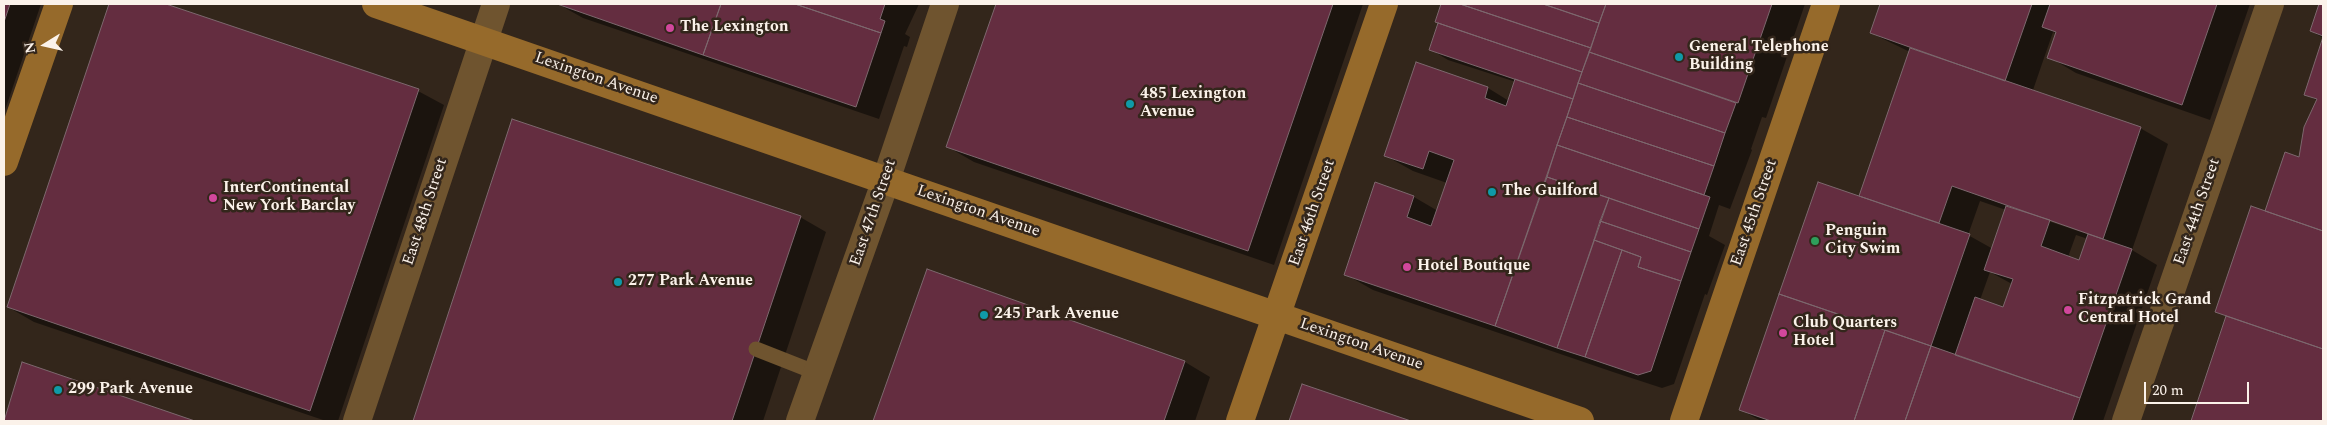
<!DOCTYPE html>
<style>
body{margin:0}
#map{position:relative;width:2327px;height:425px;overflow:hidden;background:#33261b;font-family:Spectral,serif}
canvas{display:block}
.frame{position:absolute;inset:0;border:5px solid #fbf2ea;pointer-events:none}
.north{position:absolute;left:20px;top:20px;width:50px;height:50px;-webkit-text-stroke:4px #33261b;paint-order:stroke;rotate:260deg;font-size:14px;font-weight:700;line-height:20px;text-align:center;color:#fbf2ea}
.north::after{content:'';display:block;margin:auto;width:18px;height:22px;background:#fbf2ea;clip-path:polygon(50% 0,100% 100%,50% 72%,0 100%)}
.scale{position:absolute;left:2144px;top:382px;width:105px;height:22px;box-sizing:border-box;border:2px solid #fbf2ea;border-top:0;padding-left:6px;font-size:15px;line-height:18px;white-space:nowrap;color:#fbf2ea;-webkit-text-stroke:4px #33261b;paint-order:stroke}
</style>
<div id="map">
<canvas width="2327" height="425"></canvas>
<div class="frame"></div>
<div class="north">N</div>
<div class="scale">20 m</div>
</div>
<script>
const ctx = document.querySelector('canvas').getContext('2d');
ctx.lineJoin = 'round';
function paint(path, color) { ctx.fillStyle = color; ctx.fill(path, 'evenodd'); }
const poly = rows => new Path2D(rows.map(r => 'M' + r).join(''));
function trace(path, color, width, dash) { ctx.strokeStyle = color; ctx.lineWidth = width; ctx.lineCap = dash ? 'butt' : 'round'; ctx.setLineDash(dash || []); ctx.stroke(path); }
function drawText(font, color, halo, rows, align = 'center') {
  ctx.font = font + ' Spectral,serif'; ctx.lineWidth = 5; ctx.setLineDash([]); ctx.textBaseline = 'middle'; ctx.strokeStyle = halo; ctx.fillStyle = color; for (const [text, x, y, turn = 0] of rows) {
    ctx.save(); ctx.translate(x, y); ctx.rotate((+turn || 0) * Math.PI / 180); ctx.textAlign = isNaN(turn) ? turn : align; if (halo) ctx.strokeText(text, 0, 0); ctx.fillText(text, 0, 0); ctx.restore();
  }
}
paint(poly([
 [4,4,41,4,4,113],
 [111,4,163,4,418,91,444,105,338,421,326,421,34,322,8,307],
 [558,4,919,4,905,34,910,37,907,47,904,46,879,119,583,18],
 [997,4,1363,4,1274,265,974,162,948,147],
 [1443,4,1805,4,1766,118,1762,117,1751,149,1752,150,1730,209,1719,205,1709,236,1725,245,1707,295,1705,294,1674,384,1662,388,1613,372,1373,290,1345,274,1414,197,1438,211,1447,183,1413,171,1386,156,1488,88,1509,101,1516,82,1448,60,1430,49],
 [1881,4,2250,4,2210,120,2076,73,2049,57,2057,34,2053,32,2033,90,2140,128,2168,144,2132,250,2157,265,2103,421,1761,421,1741,410,1866,198,1910,52,1871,33],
 [1980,201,2006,210,1993,249,1968,235],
 [2045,217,2090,233,2090,235,2045,220],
 [2076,235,2088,239,2080,262,2068,257],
 [1990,272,2012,284,2004,308,1980,300],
 [2320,4,2323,4,2323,38,2311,31],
 [2323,41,2323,421,2193,421,2227,317,2216,311,2265,212,2300,158,2318,101,2305,94],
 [513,121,800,217,826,232,763,421,414,421],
 [928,270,1185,362,1210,377,1195,421,875,421],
 [23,364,191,421,4,421],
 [1303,385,1407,421,1290,421]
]), '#0007');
const building = poly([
 [4,4,10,4,4,22,4,4],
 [109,4,166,4,419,89,310,411,7,307,109,4],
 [557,4,721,4,703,55,557,4],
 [721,4,795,4,881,33,856,107,703,55,721,4],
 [795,4,885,4,880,19,885,21,881,33,795,4],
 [996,4,1333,4,1248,251,946,147,996,4],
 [1441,4,1460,4,1591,48,1582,72,1435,22,1441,4],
 [1460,4,1543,4,1599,23,1591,48,1460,4],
 [1543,4,1606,4,1599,23,1543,4],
 [1606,4,1772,4,1738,103,1589,52,1606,4],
 [1880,4,2032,4,2005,81,1870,33,1880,4],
 [2050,4,2217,4,2182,105,2047,58,2056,32,2042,27,2050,4],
 [2319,4,2323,4,2323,36,2310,31,2319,4],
 [1438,23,1582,72,1573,99,1429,50,1438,23],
 [2323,37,2323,231,2265,211,2285,152,2299,157,2304,127,2317,99,2304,95,2323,37],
 [1910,48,2141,127,2103,239,1952,186,1939,223,1859,196,1910,48],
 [1589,52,1736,103,1725,133,1578,83,1589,52],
 [1416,62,1488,87,1485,98,1506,106,1515,79,1573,99,1495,326,1344,275,1375,182,1414,196,1407,217,1431,226,1454,160,1429,151,1423,169,1384,156,1416,62],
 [1578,83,1725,133,1714,166,1567,117,1578,83],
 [1567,117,1714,166,1704,195,1557,145,1567,117],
 [512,119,801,216,732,421,413,421,512,119],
 [1557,145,1710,197,1699,229,1547,177,1557,145],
 [1547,177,1609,198,1557,348,1495,326,1547,177],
 [1818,182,1970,234,1931,346,1779,294,1818,182],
 [1609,198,1699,229,1691,252,1600,221,1609,198],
 [2006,206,2050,220,2041,246,2079,260,2088,234,2132,249,2080,398,1955,355,1975,297,2003,307,2013,279,1984,270,2006,206],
 [2251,206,2323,231,2323,349,2215,312,2251,206],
 [1600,221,1691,252,1681,281,1638,267,1641,257,1594,240,1600,221],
 [1594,240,1622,250,1585,357,1557,348,1594,240],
 [1622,250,1641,257,1638,267,1681,281,1651,371,1638,375,1585,357,1622,250],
 [927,269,1185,361,1164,421,873,421,927,269],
 [1779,294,1885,330,1854,421,1771,421,1739,410,1779,294],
 [2226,316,2323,349,2323,421,2191,421,2226,316],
 [1885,330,1931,346,1905,421,1854,421,1885,330],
 [1931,346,2080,398,2072,421,1905,421,1931,346],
 [22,362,195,421,4,421,22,362],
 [1302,384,1411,421,1289,421,1302,384]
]);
paint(building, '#642d40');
trace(building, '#7d686e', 1);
trace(poly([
 [756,349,817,373]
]), '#6f542f', 15);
trace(poly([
 [357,421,496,4],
 [800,421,886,180,945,4],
 [2126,421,2270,4]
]), '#6f542f', 28);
trace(poly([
 [376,4,1580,421],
 [4,162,59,4],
 [1240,421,1384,4],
 [1684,421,1826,4]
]), '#966a2b', 28);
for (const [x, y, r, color] of [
 [670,28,5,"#d1479c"],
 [1679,57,5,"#0f9aa8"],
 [1130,104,5,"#0f9aa8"],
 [1492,192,5,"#0f9aa8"],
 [213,198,5,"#d1479c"],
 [1815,241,5,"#2e9e5b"],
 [1407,267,5,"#d1479c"],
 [618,282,5,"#0f9aa8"],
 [2068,310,5,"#d1479c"],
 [984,315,5,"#0f9aa8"],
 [1783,333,5,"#d1479c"],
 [58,390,5,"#0f9aa8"]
]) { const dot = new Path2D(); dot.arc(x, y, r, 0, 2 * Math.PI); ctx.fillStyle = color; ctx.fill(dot); trace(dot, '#33261b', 2); }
drawText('bold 16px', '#fbf2ea', '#33261b', [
 ["The Lexington",680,28],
 ["General Telephone",1689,48],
 ["Building",1689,66],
 ["485 Lexington",1140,95],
 ["Avenue",1140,113],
 ["InterContinental",223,189],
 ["New York Barclay",223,207],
 ["The Guilford",1502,192],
 ["Penguin",1825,232],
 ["City Swim",1825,250],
 ["Hotel Boutique",1417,267],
 ["277 Park Avenue",628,282],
 ["Fitzpatrick Grand",2078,301],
 ["Central Hotel",2078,319],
 ["245 Park Avenue",994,315],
 ["Club Quarters",1793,324],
 ["Hotel",1793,342],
 ["299 Park Avenue",68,390]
], 'left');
drawText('16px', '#fbf2ea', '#33261b', [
 ["Lexington Avenue",596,79,19],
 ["East 48th Street",426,212,-72],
 ["Lexington Avenue",978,212,19],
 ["East 44th Street",2198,212,-71],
 ["East 47th Street",874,213,-71],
 ["East 46th Street",1313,213,-71],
 ["East 45th Street",1755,213,-71],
 ["Lexington Avenue",1361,345,19]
]);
</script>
